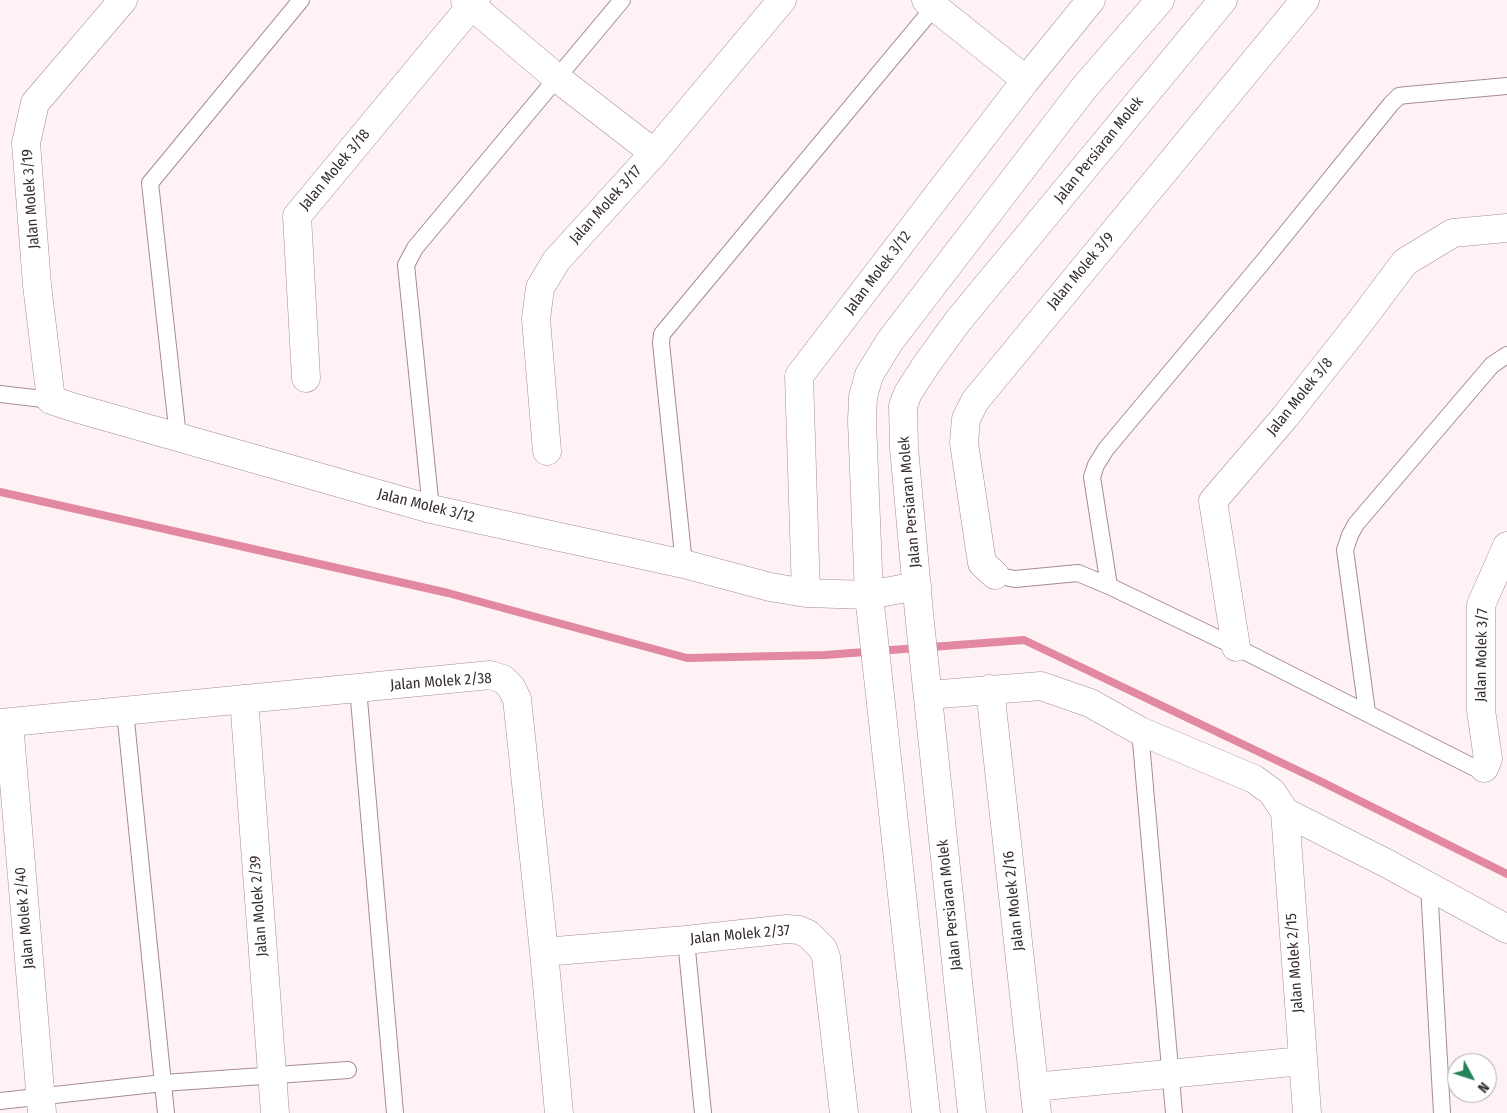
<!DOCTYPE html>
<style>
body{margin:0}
#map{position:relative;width:1507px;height:1113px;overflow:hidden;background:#fef2f5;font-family:"Fira Sans Condensed",sans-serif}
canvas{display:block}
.north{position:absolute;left:1447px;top:1053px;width:50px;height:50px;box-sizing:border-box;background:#fff;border:1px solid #afabab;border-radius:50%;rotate:130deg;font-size:14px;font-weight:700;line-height:20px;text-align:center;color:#362c2e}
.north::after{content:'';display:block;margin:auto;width:18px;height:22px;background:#22835b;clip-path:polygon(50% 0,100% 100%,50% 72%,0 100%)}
</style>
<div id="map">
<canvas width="1507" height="1113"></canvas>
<div class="north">N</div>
</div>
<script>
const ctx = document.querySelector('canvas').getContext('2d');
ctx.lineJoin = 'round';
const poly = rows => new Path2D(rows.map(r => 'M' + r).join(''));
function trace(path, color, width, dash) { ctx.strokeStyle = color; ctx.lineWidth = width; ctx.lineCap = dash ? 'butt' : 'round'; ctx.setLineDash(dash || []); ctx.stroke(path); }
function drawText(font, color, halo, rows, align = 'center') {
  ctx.font = font + ' "Fira Sans Condensed",sans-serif'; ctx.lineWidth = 5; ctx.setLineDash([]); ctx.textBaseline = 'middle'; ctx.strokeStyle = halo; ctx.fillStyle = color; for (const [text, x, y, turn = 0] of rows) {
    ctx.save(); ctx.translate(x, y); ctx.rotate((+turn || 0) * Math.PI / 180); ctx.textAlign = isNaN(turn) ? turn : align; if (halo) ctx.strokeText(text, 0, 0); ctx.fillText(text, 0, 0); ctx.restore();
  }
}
trace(poly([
 [0,492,448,593,687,658,825,655,1024,640,1322,782,1507,874]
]), '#e288a3', 8);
const lane = poly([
 [0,394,51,400],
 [178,437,150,183,301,0],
 [431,509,406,265,415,248,622,0],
 [684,564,661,343,662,334,940,0],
 [995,575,1015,579,1078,573,1109,586,1236,647,1475,768,1484,768],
 [1109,586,1092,477,1096,465,1106,449,1262,263,1391,104,1399,96,1407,95,1507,86],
 [358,688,395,1113],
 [125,711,166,1113],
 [1367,712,1345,550,1350,535,1356,524,1492,365,1507,355],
 [1140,731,1174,1113],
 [1429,886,1442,1113],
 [686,940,703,1113],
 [0,1101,163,1083,348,1070]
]);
const street = poly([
 [123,0,35,103,26,143,37,285,51,400,72,407,431,509,684,564,770,587,806,593,869,595,917,586],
 [465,0,557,78,654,153],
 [926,0,1026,80],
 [306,378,297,216,476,0],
 [547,451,536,319,540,288,556,261,654,153,782,0],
 [995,575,982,563,964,443,966,419,975,401,1305,0],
 [806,593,799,376,1026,80,1091,0],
 [1236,647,1213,501,1285,417,1360,322,1405,262,1453,233,1507,228],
 [990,689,1037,1113],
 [928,695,1041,686,1090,703,1140,731,1254,779,1272,792,1285,812,1386,863,1507,929],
 [244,699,275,1113],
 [0,723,490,675,503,679,511,687,517,699,544,952,559,1113],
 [9,723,42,1113],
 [1484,768,1488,759,1481,710,1481,605,1507,546],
 [1285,812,1307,1113],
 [544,952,686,940,787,929,799,930,808,934,823,949,826,957,844,1113],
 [1034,1087,1302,1061]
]);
const secondary = poly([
 [926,1113,869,595,862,421,863,397,869,375,890,341,1084,88,1160,0],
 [972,1113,919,613,904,448,903,406,908,393,926,365,958,321,1223,0]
]);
trace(lane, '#a68c93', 18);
trace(street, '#a68c93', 29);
trace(secondary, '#a68c93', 29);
trace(lane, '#fff', 16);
trace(street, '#fff', 28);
trace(secondary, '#fff', 28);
drawText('15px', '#362c2e', '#fff', [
 ["Jalan Persiaran Molek",1099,150,-51],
 ["Jalan Molek 3/18",335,170,-50],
 ["Jalan Molek 3/19",31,199,-94],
 ["Jalan Molek 3/17",606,205,-48],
 ["Jalan Molek 3/9",1081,271,-50],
 ["Jalan Molek 3/12",878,273,-53],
 ["Jalan Molek 3/8",1300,397,-51],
 ["Jalan Persiaran Molek",910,502,-95],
 ["Jalan Molek 3/12",426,506,14],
 ["Jalan Molek 3/7",1482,655,-89],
 ["Jalan Molek 2/38",441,682,-4],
 ["Jalan Molek 2/16",1014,901,-96],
 ["Jalan Persiaran Molek",950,905,-96],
 ["Jalan Molek 2/39",259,906,-94],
 ["Jalan Molek 2/40",25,918,-95],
 ["Jalan Molek 2/37",740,935,-5],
 ["Jalan Molek 2/15",1295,963,-94]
]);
</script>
